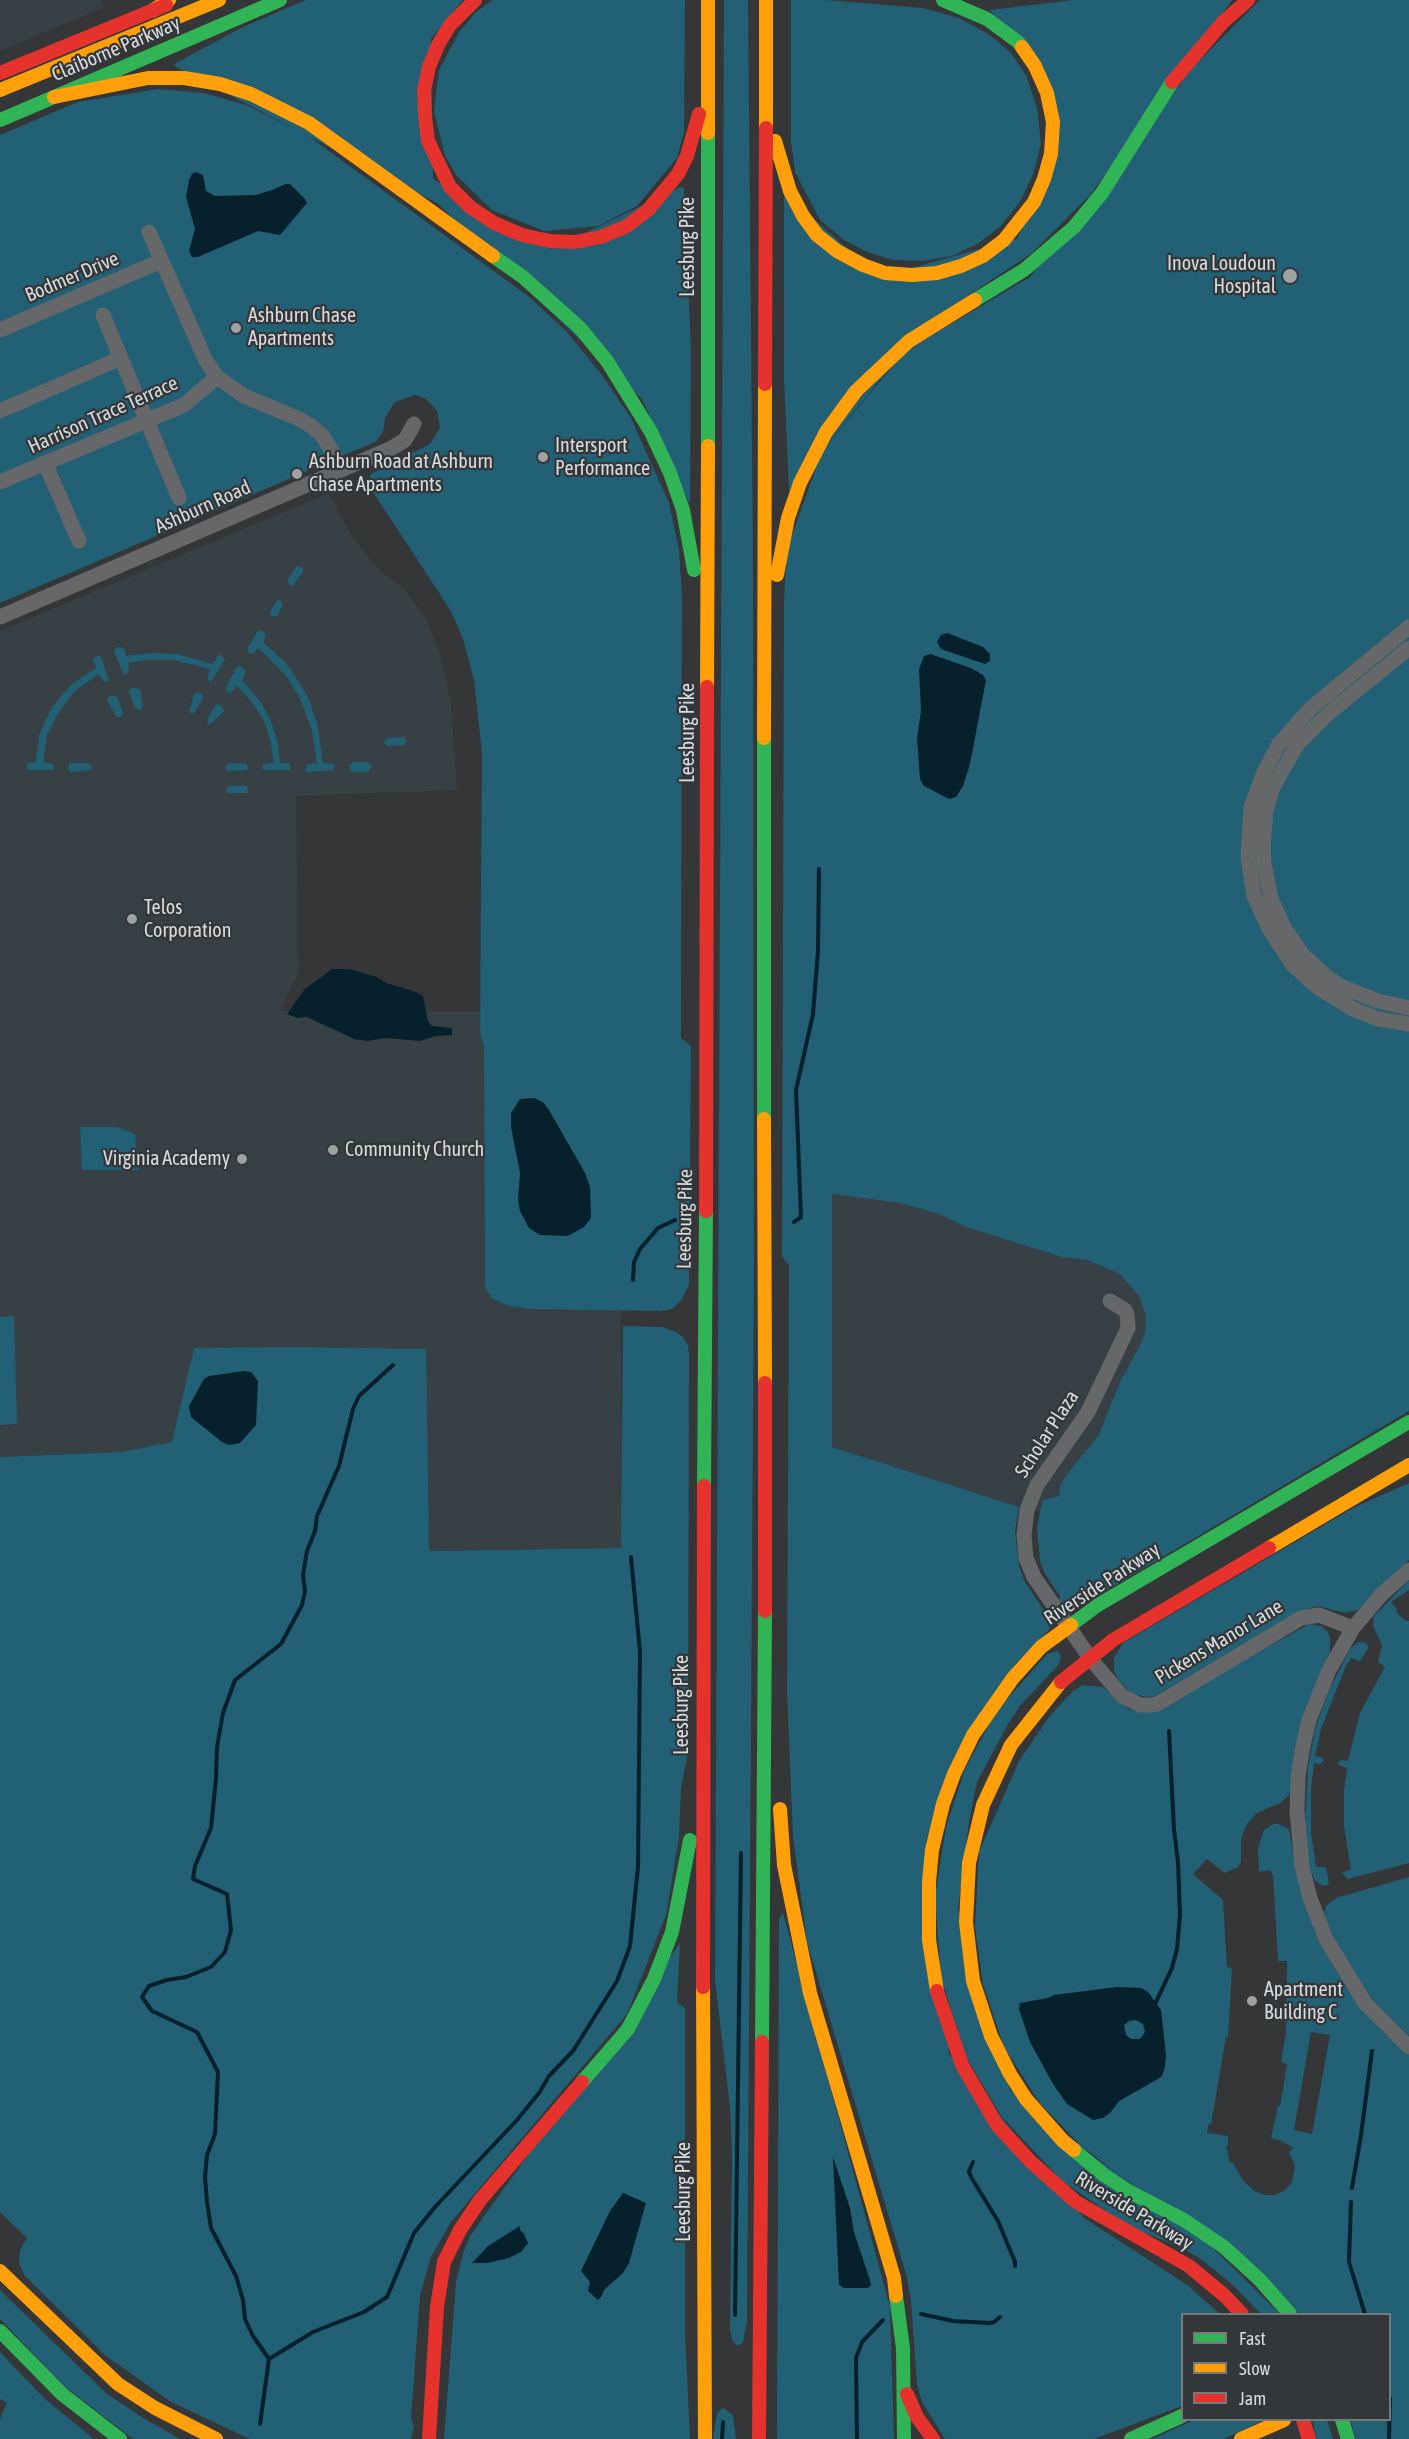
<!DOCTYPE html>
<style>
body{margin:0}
#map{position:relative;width:1409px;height:2439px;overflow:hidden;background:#343638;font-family:"Asap Condensed",sans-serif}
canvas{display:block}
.legend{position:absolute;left:1181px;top:2313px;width:210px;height:108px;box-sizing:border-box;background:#333739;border:2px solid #75797b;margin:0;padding:8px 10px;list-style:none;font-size:18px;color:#d9dcdd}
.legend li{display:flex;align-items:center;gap:12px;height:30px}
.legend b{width:30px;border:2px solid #75797b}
</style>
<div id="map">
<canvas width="1409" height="2439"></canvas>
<ul class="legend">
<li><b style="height:8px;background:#30b455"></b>Fast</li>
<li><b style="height:8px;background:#ff9f0a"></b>Slow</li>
<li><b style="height:8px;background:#e5322d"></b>Jam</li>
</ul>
</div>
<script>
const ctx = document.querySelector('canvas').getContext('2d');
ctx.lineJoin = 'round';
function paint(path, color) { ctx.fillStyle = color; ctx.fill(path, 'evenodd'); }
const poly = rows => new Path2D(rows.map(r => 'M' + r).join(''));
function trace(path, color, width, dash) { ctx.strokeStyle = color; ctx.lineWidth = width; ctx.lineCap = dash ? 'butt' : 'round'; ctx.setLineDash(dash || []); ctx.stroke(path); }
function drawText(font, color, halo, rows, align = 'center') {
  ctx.font = font + ' "Asap Condensed",sans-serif'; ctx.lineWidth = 4.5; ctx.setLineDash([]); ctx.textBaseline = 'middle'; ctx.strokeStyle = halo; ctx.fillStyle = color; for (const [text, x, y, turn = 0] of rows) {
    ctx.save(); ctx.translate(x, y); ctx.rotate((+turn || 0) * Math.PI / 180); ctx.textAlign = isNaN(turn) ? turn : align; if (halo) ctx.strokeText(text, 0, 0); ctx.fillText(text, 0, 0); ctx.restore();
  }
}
paint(poly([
 [0,0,101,0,105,7,0,51],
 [329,493,351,535,381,572,406,591,426,619,440,653,451,705,457,790,296,796,298,974,280,1011,481,1011,480,1031,484,1048,485,1286,491,1298,506,1305,528,1309,621,1310,622,1548,429,1551,425,1349,172,1442,121,1452,0,1457,0,631],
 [832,1194,900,1203,939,1214,966,1227,1062,1257,1087,1260,1120,1274,1139,1296,1146,1316,1145,1333,1139,1347,1121,1380,1098,1436,1067,1474,1060,1486,1060,1496,1043,1500,1040,1511,1019,1507,832,1447]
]), '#374145');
paint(poly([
 [306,0,463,0,431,39,433,179,551,249,681,187,684,188,691,350,690,505,642,399,437,203,176,67,174,64,241,28],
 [493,0,685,0,684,132,677,158,637,206,598,226,544,231,492,210,457,176,445,156,434,111,439,70,459,32,476,12],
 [724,0,748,0,753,555,754,1279,747,2321,743,2342,738,2346,733,2342,730,2330,732,2155,730,2107,715,1981],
 [791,0,826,0,923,8,959,18,990,35,1011,53,1026,75,1037,108,1041,143,1034,172,1021,200,1001,226,979,243,952,256,922,261,893,260,867,252,844,240,820,220,795,172,791,141],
 [1073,0,1232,0,1091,194,1032,253,931,320,789,491,784,378,784,193,880,277,1018,238,1058,112,990,10],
 [1260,0,1409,0,1409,1411,1080,1606,1070,1610,1059,1602,1060,1596,1045,1574,1040,1561,1037,1528,1040,1511,1043,1500,1059,1496,1060,1486,1067,1474,1098,1436,1121,1380,1139,1347,1145,1333,1146,1316,1139,1296,1120,1274,1087,1260,1062,1257,966,1227,939,1214,900,1203,832,1194,832,1447,1019,1507,1015,1531,1019,1566,1025,1582,1051,1621,1049,1630,1015,1664,926,1841,949,2054,1084,2218,1186,2284,1220,2314,1182,2314,1182,2406,1094,2439,945,2439,922,2402,917,2385,911,2300,906,2274,807,1942,793,1836,787,1691,789,1265,782,1257,784,600,787,549,822,451,902,353,1030,277,1194,66],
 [158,89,204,93,246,105,307,135,528,296,567,332,602,375,631,418,669,503,679,550,682,596,681,1038,691,1046,689,1285,681,1301,672,1309,661,1311,528,1309,506,1305,491,1298,485,1286,484,1048,480,1031,482,754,474,680,463,639,451,611,367,483,371,474,430,444,440,428,437,411,426,399,415,395,395,402,385,418,383,432,375,442,0,603,0,135,78,102],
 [297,566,303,567,303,572,292,586,289,585,288,579],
 [280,599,283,605,277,616,272,617,270,613,276,601],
 [261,630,266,634,263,642,287,664,308,697,317,723,323,763,334,764,334,770,307,772,305,770,308,764,317,763,312,731,300,698,287,677,268,657,258,648,253,654,248,652,248,648,257,632],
 [117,647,124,648,126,656,154,653,177,654,213,664,219,654,225,659,211,682,207,678,210,669,174,660,146,660,128,663,129,672,124,675,114,652],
 [98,655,101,657,109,681,104,682,99,674,75,691,60,710,47,735,43,762,53,764,54,770,27,770,27,763,36,762,39,735,52,707,71,685,96,668,93,659],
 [240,666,246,671,242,680,259,700,271,721,277,740,280,763,290,763,290,770,263,770,263,764,274,763,270,739,264,721,252,702,237,686,230,693,225,689,236,668],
 [134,687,140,690,143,706,141,710,135,708,129,691],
 [198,692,202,694,203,698,194,713,190,713,189,710,194,694],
 [110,695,117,697,123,713,121,717,117,717,107,701],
 [216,704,220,705,225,711,209,725,207,720],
 [404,737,407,741,403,745,387,746,384,743,388,738],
 [353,762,368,762,372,767,368,772,352,772,349,766],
 [70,763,88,763,92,766,91,770,71,772,68,769],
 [229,763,247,764,248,770,227,771,225,767],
 [229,786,247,786,248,793,227,793,226,788],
 [80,1127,117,1127,135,1134,139,1170,82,1170],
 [14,1316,17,1424,0,1425,0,1317],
 [623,1326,662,1327,676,1332,683,1337,688,1346,689,1355,688,1753,681,1788,679,1837,666,1915,627,2014,451,2222,431,2257,420,2295,411,2418,414,2426,411,2439,250,2439,171,2402,106,2356,25,2276,19,2264,20,2250,27,2238,0,2212,0,1457,121,1452,172,1442,194,1348,292,1347,426,1349,429,1551,621,1548],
 [1409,1483,1409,1560,1358,1610,1345,1613,1318,1606,1297,1612,1155,1696,1148,1697,1131,1694,1117,1678,1114,1670,1114,1658,1123,1643,1353,1508],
 [1409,1580,1409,1590,1391,1602,1397,1609,1396,1612,1406,1621,1409,1621,1409,1863,1348,1879,1342,1873,1351,1869,1344,1826,1344,1791,1347,1768,1340,1766,1338,1763,1341,1760,1348,1761,1360,1713,1385,1667,1378,1662,1382,1645,1373,1626,1374,1616],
 [1309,1624,1322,1626,1327,1631,1330,1637,1330,1652,1324,1665,1289,1795,1280,1803,1257,1813,1247,1824,1241,1838,1241,1862,1238,1867,1225,1873,1207,1859,1193,1874,1223,1900,1227,1967,1232,1968,1228,2037,1226,2037,1211,2124,1208,2125,1207,2133,1228,2136,1228,2145,1226,2146,1230,2163,1233,2163,1243,2180,1254,2191,1264,2195,1275,2195,1284,2191,1292,2182,1295,2165,1289,2153,1293,2148,1282,2141,1271,2138,1278,2106,1280,2106,1287,2064,1281,2062,1286,2032,1287,1961,1278,1961,1273,1875,1270,1870,1259,1872,1258,1848,1264,1830,1273,1824,1279,1824,1289,1829,1297,1875,1316,1934,1335,1969,1364,2011,1382,2031,1409,2054,1409,2439,1356,2439,1350,2420,1390,2420,1390,2314,1300,2314,1125,2179,1088,2153,1039,2102,1004,2047,983,1984,975,1927,979,1852,1019,1761,1049,1717,1073,1691,1083,1685,1103,1687,1128,1709,1149,1712],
 [1311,2032,1330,2035,1312,2134,1294,2130],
 [1358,1642,1366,1643,1369,1647,1360,1661,1351,1658,1345,1668,1321,1729,1315,1756,1323,1758,1324,1761,1320,1764,1314,1763,1311,1789,1311,1833,1316,1867,1326,1867,1329,1884,1324,1886,1315,1881,1309,1865,1305,1829,1308,1768,1315,1729,1329,1690,1350,1649],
 [1057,1651,1061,1655,1059,1664,1020,1706,1008,1724,977,1782,969,1822,958,1909,1011,2091,1214,2249,1280,2314,1261,2314,1233,2285,1198,2257,1177,2246,1130,2227,1062,2181,1001,2116,965,2055,941,1977,935,1897,946,1827,965,1769,995,1713,1047,1654],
 [1409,1877,1409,2036,1376,2004,1361,1985,1335,1941,1324,1914,1326,1906,1336,1898],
 [783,1913,890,2307,894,2439,777,2439,779,1919],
 [680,1943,677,2002,685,2008,685,2332,690,2439,444,2439,456,2282,463,2253,470,2236],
 [0,2290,106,2393,140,2416,180,2439,133,2439,63,2385,0,2319],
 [0,2352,45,2399,94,2439,0,2439,0,2419,7,2403,0,2399],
 [723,2408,733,2415,736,2439,713,2439,717,2413],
 [1194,2420,1265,2420,1223,2439,1152,2439],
 [1313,2420,1327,2420,1333,2439,1316,2439]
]), '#216075');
paint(poly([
 [196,172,203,175,206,191,215,196,256,195,272,190,286,184,290,184,305,199,307,203,280,235,258,231,198,257,192,257,189,251,195,229,186,197,189,180,192,174],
 [947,633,983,647,990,654,990,661,985,664,941,649,937,642,941,635],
 [930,654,971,668,983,675,986,680,970,764,963,786,956,797,949,799,924,786,920,779,917,738,921,711,919,669,924,656],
 [332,969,349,969,377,977,386,983,416,992,423,996,428,1021,432,1026,452,1028,452,1035,436,1036,420,1041,386,1038,367,1041,354,1039,307,1017,297,1018,287,1014,304,990],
 [534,1098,543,1102,549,1110,585,1173,590,1187,591,1218,584,1227,568,1236,540,1235,529,1228,520,1211,518,1200,520,1173,511,1127,511,1113,520,1099],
 [244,1371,251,1372,258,1381,256,1425,240,1443,229,1445,222,1442,191,1417,189,1406,204,1379,209,1376],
 [1117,1987,1141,1988,1148,1992,1161,2010,1166,2054,1165,2067,1162,2076,1158,2079,1119,2101,1110,2113,1103,2118,1093,2120,1067,2104,1053,2084,1030,2042,1019,2009,1020,2003,1048,1998,1054,1995],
 [1136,2020,1143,2024,1145,2032,1140,2039,1131,2039,1126,2035,1124,2025,1129,2021],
 [833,2157,850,2208,854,2232,870,2280,871,2285,868,2288,844,2288,839,2285],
 [623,2193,646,2203,629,2263,623,2273,604,2290,601,2297,598,2300,588,2291,590,2282,581,2271,610,2211],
 [520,2226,520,2230,524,2234,528,2243,521,2252,509,2258,487,2263,472,2263,488,2246]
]), '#06212b');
trace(poly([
 [794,1222,801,1217,796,1090,813,1014,818,951,819,869],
 [633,1280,634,1262,640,1249,658,1228,675,1220],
 [1156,2002,1172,1968,1177,1949,1180,1915,1178,1862,1174,1830,1169,1731],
 [973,2162,969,2171,971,2177,998,2221,1015,2262,1015,2266],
 [1352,2188,1361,2135,1372,2051],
 [1351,2202,1349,2262,1365,2314],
 [921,2314,953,2321,990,2323,994,2322,1000,2317],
 [735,2315,741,1853],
 [269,2359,313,2332,364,2312,387,2297,414,2233,435,2207,517,2120,539,2093,549,2076,573,2051,617,1981,630,1946,638,1867,640,1652,631,1557],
 [260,2424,269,2359,253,2336,245,2319,243,2300,236,2276,211,2228,207,2202,205,2177,207,2155,215,2134,218,2072,197,2032,152,2011,142,1997,149,1986,167,1980,186,1977,211,1967,225,1952,231,1930,227,1894,193,1879,195,1866,211,1828,216,1779,217,1747,223,1713,235,1680,281,1644,302,1605,305,1591,303,1575,307,1551,315,1531,317,1516,339,1466,353,1409,359,1396,393,1365],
 [722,2439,723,2422],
 [857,2439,856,2358,862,2342,883,2320],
 [1389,2439,1390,2398]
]), '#06212b', 4);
trace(poly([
 [149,232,206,361,217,377,244,396,297,418,311,426,322,435,343,469],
 [103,315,179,498],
 [0,330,161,261],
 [0,411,121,358],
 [45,463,79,541],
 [0,482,184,405,217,377],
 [0,617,392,448,405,440,414,424],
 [1409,627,1311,708,1279,744,1263,774,1251,807,1248,857,1254,896,1269,929,1292,964,1317,987,1353,1009,1378,1019,1409,1024],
 [1409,648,1329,713,1297,745,1273,787,1266,810,1263,847,1264,863,1271,899,1285,929,1303,955,1326,976,1340,986,1378,1001,1409,1008],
 [1110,1301,1125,1310,1127,1314,1128,1328,1088,1412,1037,1485,1027,1510,1024,1535,1026,1558,1034,1577,1090,1658,1122,1696,1140,1705,1150,1705,1157,1704,1301,1618,1319,1615,1353,1628],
 [1409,1570,1382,1594,1353,1628,1329,1670,1309,1720,1303,1746,1298,1777,1297,1811,1302,1866,1310,1898,1326,1939,1365,2003,1409,2047]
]), '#666768', 15);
trace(poly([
 [943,0,987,19,1018,42,1022,47],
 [0,120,280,0],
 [493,256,523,277,580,328,607,361,651,432,670,473,683,510,694,570],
 [975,300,1024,270,1074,227,1102,193,1172,82],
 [708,446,708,133],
 [764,738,764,1119],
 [704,1486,706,1211],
 [1071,1625,1098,1605,1409,1422],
 [762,2042,765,1611],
 [582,2082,628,2029,654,1979,672,1932,690,1840],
 [1074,2150,1104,2175,1130,2192,1184,2220,1224,2247,1260,2280,1290,2314],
 [896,2296,903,2348,904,2439],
 [0,2331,62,2394,120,2439],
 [1342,2420,1348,2439],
 [1131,2439,1182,2416]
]), '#30b455', 14);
trace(poly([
 [152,11,169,0],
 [0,90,219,0],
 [54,97,148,78,184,78,220,84,251,94,309,123,493,256],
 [766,128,766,0],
 [708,133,708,0],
 [775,141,790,191,803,216,817,235,837,251,863,265,885,273,912,275,937,273,961,266,983,256,1004,240,1034,202,1044,179,1051,154,1053,122,1047,93,1035,66,1022,47],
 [777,575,788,518,800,483,826,432,856,391,909,341,975,300],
 [707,687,708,446],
 [764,738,765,384],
 [764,1119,765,1383],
 [1269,1548,1409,1465],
 [1061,1682,1011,1745,983,1805,969,1863,966,1922,973,1981,991,2036,1010,2074,1026,2099,1063,2141,1074,2150],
 [780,1809,784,1865,810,1993,894,2278,896,2296],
 [703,1987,705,2439],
 [937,1991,929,1940,929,1882,932,1850,943,1804,954,1774,973,1735,1013,1678,1041,1647,1071,1625],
 [0,2271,118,2384,155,2408,216,2439],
 [1241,2439,1284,2420]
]), '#ff9f0a', 14);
trace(poly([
 [475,0,450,25,438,45,429,67,424,90,425,117,428,141,450,187,470,207,494,223,522,235,550,241,575,242,601,237,627,226,648,210,678,174,687,156,699,114],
 [0,73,166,5],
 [1172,82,1223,22,1248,0],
 [765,384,766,128],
 [706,1211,707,687],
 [765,1383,765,1611],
 [1061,1682,1113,1640,1269,1548],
 [703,1987,704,1486],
 [937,1991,962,2065,997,2125,1030,2161,1076,2202,1189,2266,1225,2296,1242,2314],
 [907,2394,917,2417,933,2439],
 [1303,2420,1309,2439],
 [429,2439,437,2307,444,2262,460,2230,480,2200,582,2082],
 [759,2439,762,2042]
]), '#e5322d', 14);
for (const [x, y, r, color] of [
 [1290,276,8,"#9fa2a3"],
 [236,328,6,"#9fa2a3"],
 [543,457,6,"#9fa2a3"],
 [297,474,6,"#9fa2a3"],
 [132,919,6,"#9fa2a3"],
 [333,1150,6,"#9fa2a3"],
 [242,1159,6,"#9fa2a3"],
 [1252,2001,6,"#9fa2a3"]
]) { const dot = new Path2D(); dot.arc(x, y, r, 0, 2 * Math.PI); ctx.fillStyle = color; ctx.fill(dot); trace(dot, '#333739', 2); }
drawText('20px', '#d9dcdd', '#333739', [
 ["Claiborne Parkway",116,49,-23],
 ["Leesburg Pike",688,247,-90],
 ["Bodmer Drive",72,277,-23],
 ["Harrison Trace Terrace",103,415,-24],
 ["Ashburn Road",203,507,-24],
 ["Leesburg Pike",688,733,-90],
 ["Leesburg Pike",685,1219,-89],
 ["Scholar Plaza",1047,1434,-57],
 ["Riverside Parkway",1102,1584,-33],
 ["Pickens Manor Lane",1219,1642,-31],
 ["Leesburg Pike",682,1705,-90],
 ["Leesburg Pike",684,2192,-90],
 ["Riverside Parkway",1134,2211,31]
]);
drawText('20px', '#d9dcdd', '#333739', [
 ["Inova Loudoun",1276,264,"right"],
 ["Hospital",1276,287,"right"],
 ["Ashburn Chase",248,316],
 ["Apartments",248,339],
 ["Intersport",555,446],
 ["Performance",555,469],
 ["Ashburn Road at Ashburn",309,462],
 ["Chase Apartments",309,485],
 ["Telos",144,908],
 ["Corporation",144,931],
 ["Community Church",345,1150],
 ["Virginia Academy",230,1159,"right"],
 ["Apartment",1264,1990],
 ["Building C",1264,2013]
], 'left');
</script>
